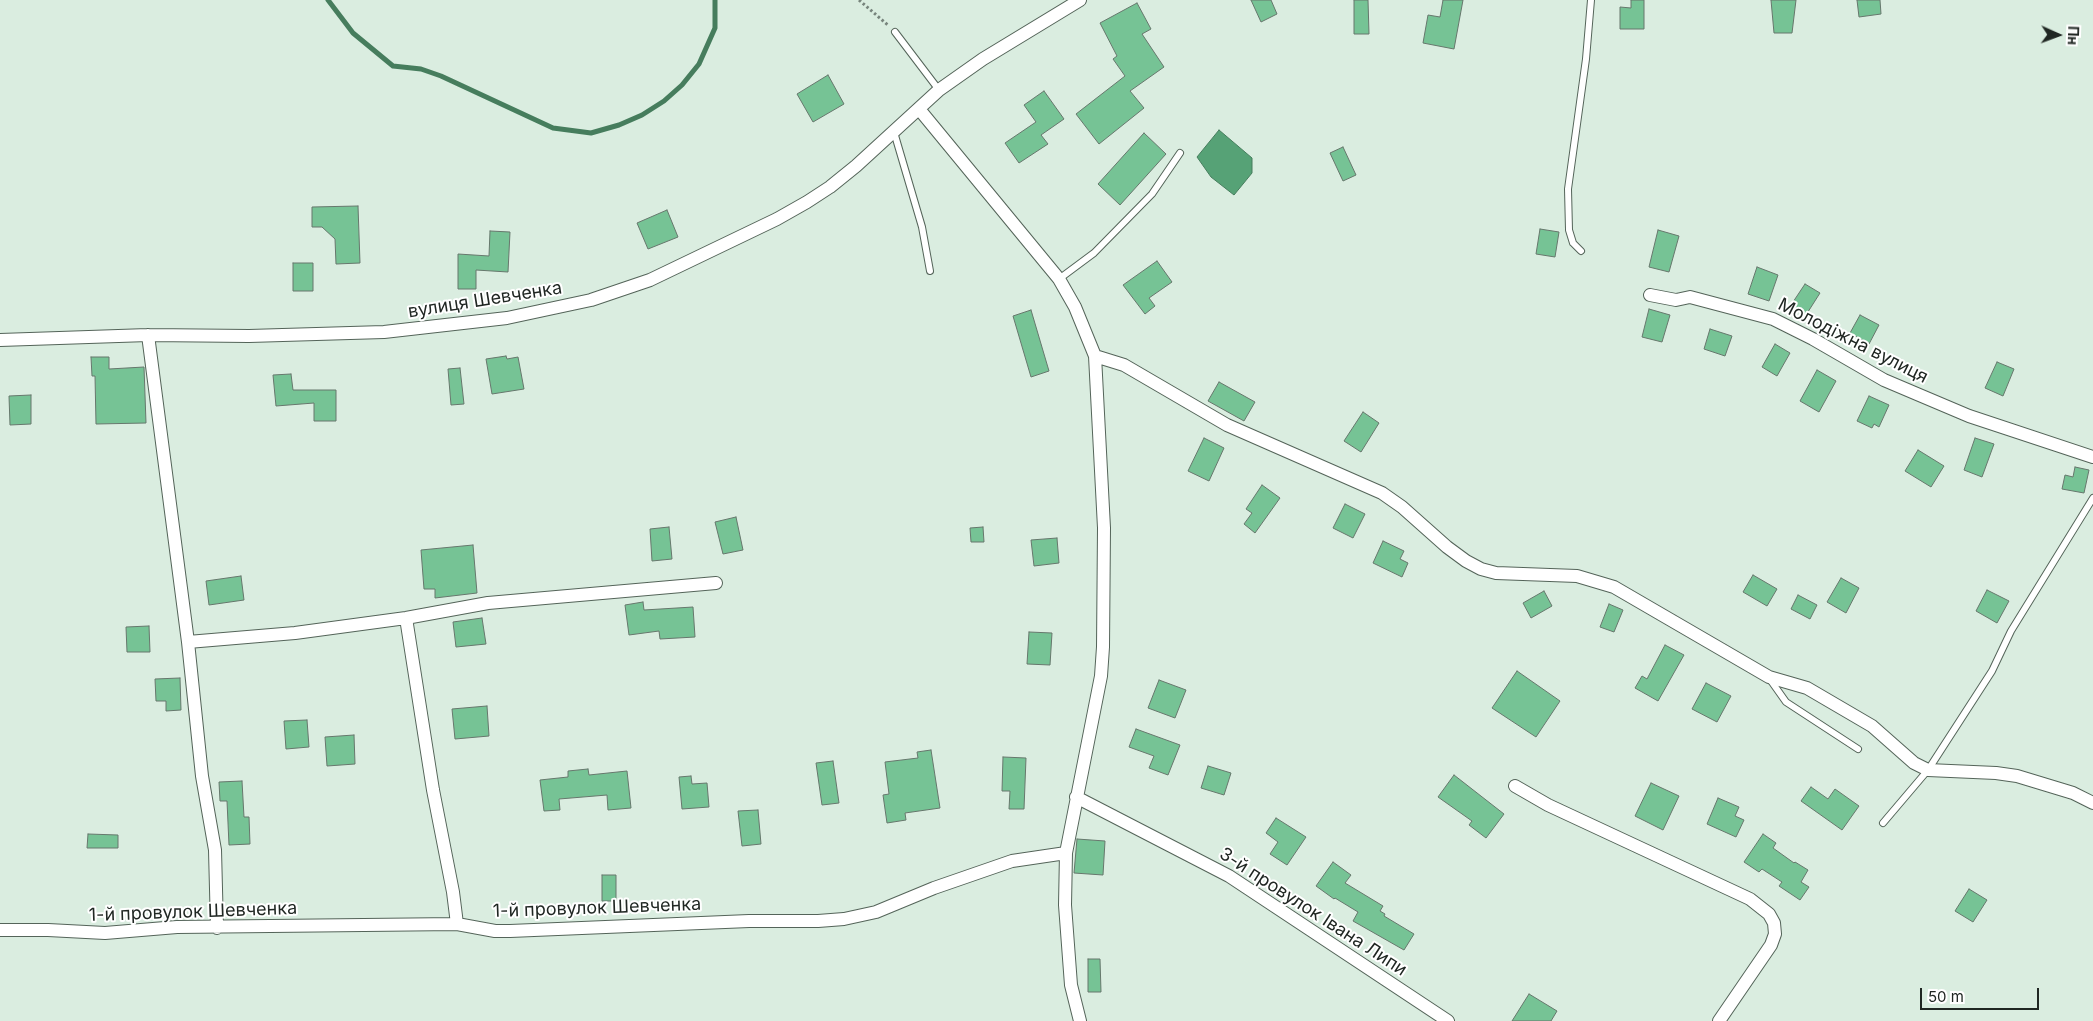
<!DOCTYPE html>
<meta charset="utf-8">
<style>
body{margin:0}
#map{position:relative;width:2093px;height:1021px;overflow:hidden;background:#daede0;font-family:Inter,sans-serif}
canvas{display:block}
.north{position:absolute;left:2033px;top:10px;width:50px;height:50px;-webkit-text-stroke:4px #fff;paint-order:stroke;rotate:92deg;font-size:14px;font-weight:700;line-height:20px;text-align:center;color:#202723}
.north::after{content:'';display:block;margin:auto;width:18px;height:22px;background:#202723;clip-path:polygon(50% 0,100% 100%,50% 72%,0 100%)}
.scale{position:absolute;left:1920px;top:988px;width:119px;height:22px;box-sizing:border-box;border:2px solid #202723;border-top:0;padding-left:6px;font-size:15px;line-height:18px;white-space:nowrap;color:#202723;-webkit-text-stroke:4px #fff;paint-order:stroke}
</style>
<div id="map">
<canvas width="2093" height="1021"></canvas>
<div class="north">Пн</div>
<div class="scale">50 m</div>
</div>
<script>
const ctx = document.querySelector('canvas').getContext('2d');
ctx.lineJoin = 'round';
function paint(path, color) { ctx.fillStyle = color; ctx.fill(path, 'evenodd'); }
const poly = rows => new Path2D(rows.map(r => 'M' + r).join(''));
function trace(path, color, width, dash) { ctx.strokeStyle = color; ctx.lineWidth = width; ctx.lineCap = dash ? 'butt' : 'round'; ctx.setLineDash(dash || []); ctx.stroke(path); }
function drawText(font, color, halo, rows, align = 'center') {
  ctx.font = font + ' Inter,sans-serif'; ctx.lineWidth = 4; ctx.setLineDash([]); ctx.textBaseline = 'middle'; ctx.strokeStyle = halo; ctx.fillStyle = color; for (const [text, x, y, turn = 0] of rows) {
    ctx.save(); ctx.translate(x, y); ctx.rotate((+turn || 0) * Math.PI / 180); ctx.textAlign = isNaN(turn) ? turn : align; if (halo) ctx.strokeText(text, 0, 0); ctx.fillText(text, 0, 0); ctx.restore();
  }
}
const water = poly([
 [1219,130,1252,158,1252,173,1234,195,1211,177,1197,157,1219,130]
]);
paint(water, '#56a276');
trace(water, '#467d5d', 1);
trace(poly([
 [328,0,353,33,393,66,421,69,441,76,553,128,591,133,619,125,642,115,664,101,682,85,699,64,715,28,715,0]
]), '#467d5d', 5);
const building = poly([
 [1251,0,1271,0,1277,14,1261,22,1251,0],
 [1354,0,1368,0,1369,34,1354,34,1354,0],
 [1443,0,1463,0,1454,49,1423,43,1428,15,1440,17,1443,0],
 [1631,0,1644,0,1644,29,1620,29,1620,7,1631,8,1631,0],
 [1771,0,1796,0,1792,33,1774,33,1771,0],
 [1857,0,1880,0,1881,14,1859,17,1857,0],
 [1137,3,1151,29,1142,34,1164,67,1130,91,1144,108,1099,144,1076,114,1125,76,1113,59,1117,56,1100,23,1137,3],
 [828,75,844,104,813,122,797,94,828,75],
 [1044,91,1064,119,1041,135,1048,144,1019,163,1005,143,1036,122,1024,105,1044,91],
 [1144,133,1166,154,1120,205,1098,184,1144,133],
 [1343,147,1356,175,1343,181,1330,153,1343,147],
 [358,206,360,263,336,264,335,239,322,227,312,227,312,207,358,206],
 [667,210,678,237,648,249,637,223,667,210],
 [1540,229,1559,232,1555,257,1536,254,1540,229],
 [1658,230,1679,236,1669,272,1649,267,1658,230],
 [490,231,510,232,508,272,476,270,476,289,458,289,458,254,489,256,490,231],
 [1157,261,1172,282,1149,298,1155,306,1145,314,1123,285,1157,261],
 [293,263,313,263,313,291,293,291,293,263],
 [1757,267,1778,275,1769,301,1748,294,1757,267],
 [1805,284,1820,293,1806,315,1791,305,1805,284],
 [1649,309,1670,315,1662,342,1642,337,1649,309],
 [1031,310,1049,371,1031,377,1013,316,1031,310],
 [1860,315,1879,325,1869,344,1850,333,1860,315],
 [1710,329,1732,336,1725,356,1704,349,1710,329],
 [1775,344,1790,353,1777,376,1762,367,1775,344],
 [506,356,507,359,518,357,524,389,492,394,486,359,506,356],
 [91,357,109,357,109,369,144,367,146,423,96,424,95,376,92,376,91,357],
 [1997,362,2014,369,2003,396,1985,388,1997,362],
 [460,368,464,404,451,405,448,369,460,368],
 [1817,370,1836,381,1819,412,1800,401,1817,370],
 [291,374,293,390,336,390,336,421,314,421,314,403,276,406,273,375,291,374],
 [1219,382,1255,402,1244,421,1208,401,1219,382],
 [31,395,31,424,10,425,9,396,31,395],
 [1869,396,1889,405,1879,427,1874,424,1872,428,1857,421,1869,396],
 [1363,412,1379,423,1361,452,1344,441,1363,412],
 [1204,438,1224,448,1209,481,1188,471,1204,438],
 [1975,438,1994,444,1982,477,1964,470,1975,438],
 [1918,450,1944,466,1931,487,1905,471,1918,450],
 [2075,467,2089,470,2084,493,2062,489,2065,475,2073,477,2075,467],
 [1262,485,1280,498,1255,533,1244,524,1252,513,1246,509,1262,485],
 [1345,504,1365,514,1353,538,1333,528,1345,504],
 [736,517,743,550,723,554,715,522,736,517],
 [669,527,672,559,652,561,650,529,669,527],
 [983,527,984,542,971,542,970,528,983,527],
 [1057,538,1059,563,1034,566,1031,540,1057,538],
 [1383,541,1404,551,1400,559,1408,563,1402,577,1373,563,1383,541],
 [473,545,477,593,435,598,435,589,424,589,421,550,473,545],
 [1753,575,1777,589,1767,606,1743,592,1753,575],
 [241,576,244,600,209,605,206,581,241,576],
 [1841,578,1859,588,1846,613,1827,602,1841,578],
 [1987,590,2009,601,1997,623,1976,611,1987,590],
 [1544,591,1552,606,1531,618,1523,603,1544,591],
 [1798,595,1817,605,1810,619,1791,609,1798,595],
 [643,602,644,610,693,607,695,637,660,639,659,631,629,635,625,605,643,602],
 [1609,604,1623,610,1614,632,1600,627,1609,604],
 [482,618,486,644,456,647,453,622,482,618],
 [149,626,150,652,127,652,126,627,149,626],
 [1029,632,1052,633,1050,665,1027,664,1029,632],
 [1665,645,1684,655,1658,701,1635,688,1642,676,1647,679,1665,645],
 [1517,671,1560,701,1536,737,1492,708,1517,671],
 [180,678,181,710,166,711,166,701,156,701,155,679,180,678],
 [1159,680,1186,690,1175,718,1148,708,1159,680],
 [1706,683,1731,696,1717,722,1692,709,1706,683],
 [487,706,489,736,455,739,452,709,487,706],
 [307,720,309,747,286,749,284,721,307,720],
 [1136,729,1180,745,1168,775,1149,768,1154,756,1129,747,1136,729],
 [354,735,355,764,327,766,325,737,354,735],
 [931,750,940,808,905,813,906,820,887,823,883,795,889,794,885,762,918,758,917,752,931,750],
 [1003,757,1026,758,1024,809,1009,809,1010,791,1002,791,1003,757],
 [833,761,839,803,822,805,816,763,833,761],
 [1208,766,1231,773,1224,795,1201,788,1208,766],
 [588,769,589,775,627,771,631,808,608,810,607,795,559,799,560,810,544,811,540,780,568,777,568,771,588,769],
 [1454,775,1504,814,1486,838,1469,825,1472,821,1438,797,1454,775],
 [691,776,692,784,707,783,709,807,682,809,679,777,691,776],
 [242,781,244,817,249,817,250,844,229,845,227,801,220,801,219,782,242,781],
 [1651,783,1679,796,1663,830,1635,816,1651,783],
 [1811,787,1828,799,1835,789,1859,806,1842,830,1801,801,1811,787],
 [1718,798,1739,807,1735,816,1744,820,1736,837,1707,824,1718,798],
 [758,810,761,844,742,846,738,811,758,810],
 [1276,818,1306,837,1287,865,1270,854,1278,842,1266,833,1276,818],
 [88,834,118,835,118,848,87,848,88,834],
 [1763,834,1776,843,1773,848,1794,863,1795,862,1808,870,1801,882,1809,887,1800,900,1779,886,1782,882,1762,869,1759,872,1744,862,1763,834],
 [1077,839,1105,841,1103,875,1074,873,1077,839],
 [1333,862,1351,875,1345,883,1383,906,1380,911,1385,914,1384,916,1414,934,1404,950,1353,921,1358,912,1335,898,1334,899,1316,886,1333,862],
 [602,875,616,875,616,901,602,901,602,875],
 [1969,889,1987,900,1973,922,1955,911,1969,889],
 [1088,959,1100,959,1101,992,1088,992,1088,959],
 [1529,994,1557,1011,1551,1021,1512,1021,1529,994]
]);
paint(building, '#76c395');
trace(building, '#66776c', 1);
const lane = poly([
 [895,32,939,90],
 [894,132,922,227,930,271],
 [1581,251,1573,243,1569,230,1568,189,1586,59,1591,0],
 [1059,279,1094,253,1152,194,1180,153],
 [1769,678,1786,702,1858,749],
 [1883,823,1928,770,1992,671,2011,631,2093,498]
]);
const street = poly([
 [919,109,1059,279,1075,307,1095,356,1104,528,1103,647,1101,676,1066,853,1065,905,1071,985,1080,1021],
 [1650,295,1676,300,1690,297,1773,319,1813,339,1884,380,1917,394,1969,416,2093,457],
 [148,335,188,642,202,776,215,850,217,928],
 [0,340,148,335,249,336,384,332,507,318,591,300,650,280,777,219,807,202,830,187,856,166,939,90,983,59,1080,0],
 [1095,356,1124,365,1227,425,1382,493,1402,507,1447,547,1466,561,1481,569,1496,573,1577,576,1614,587,1769,677,1807,688,1872,726,1914,763,1928,770,1996,773,2017,776,2073,793,2093,803],
 [406,618,433,790,453,892,457,924],
 [188,642,295,633,406,618,488,603,716,583],
 [1515,786,1548,805,1750,899,1769,914,1774,923,1775,934,1771,945,1719,1021],
 [1076,797,1229,876,1448,1021],
 [0,930,48,930,105,933,177,927,457,924,495,931,510,931,749,921,818,921,844,919,876,912,934,888,1012,861,1066,853]
]);
trace(lane, '#546459', 8);
trace(street, '#546459', 14);
trace(poly([
 [859,0,889,26]
]), '#77847c', 3, [2.5, 2.5]);
trace(lane, '#fff', 6);
trace(street, '#fff', 12);
drawText('18px', '#202723', '#fff', [
 ["вулиця Шевченка",485,300,-9],
 ["Молодіжна вулиця",1853,341,27],
 ["1-й провулок Шевченка",597,908,-2],
 ["1-й провулок Шевченка",193,912,-2],
 ["3-й провулок Івана Липи",1313,912,33]
]);
</script>
